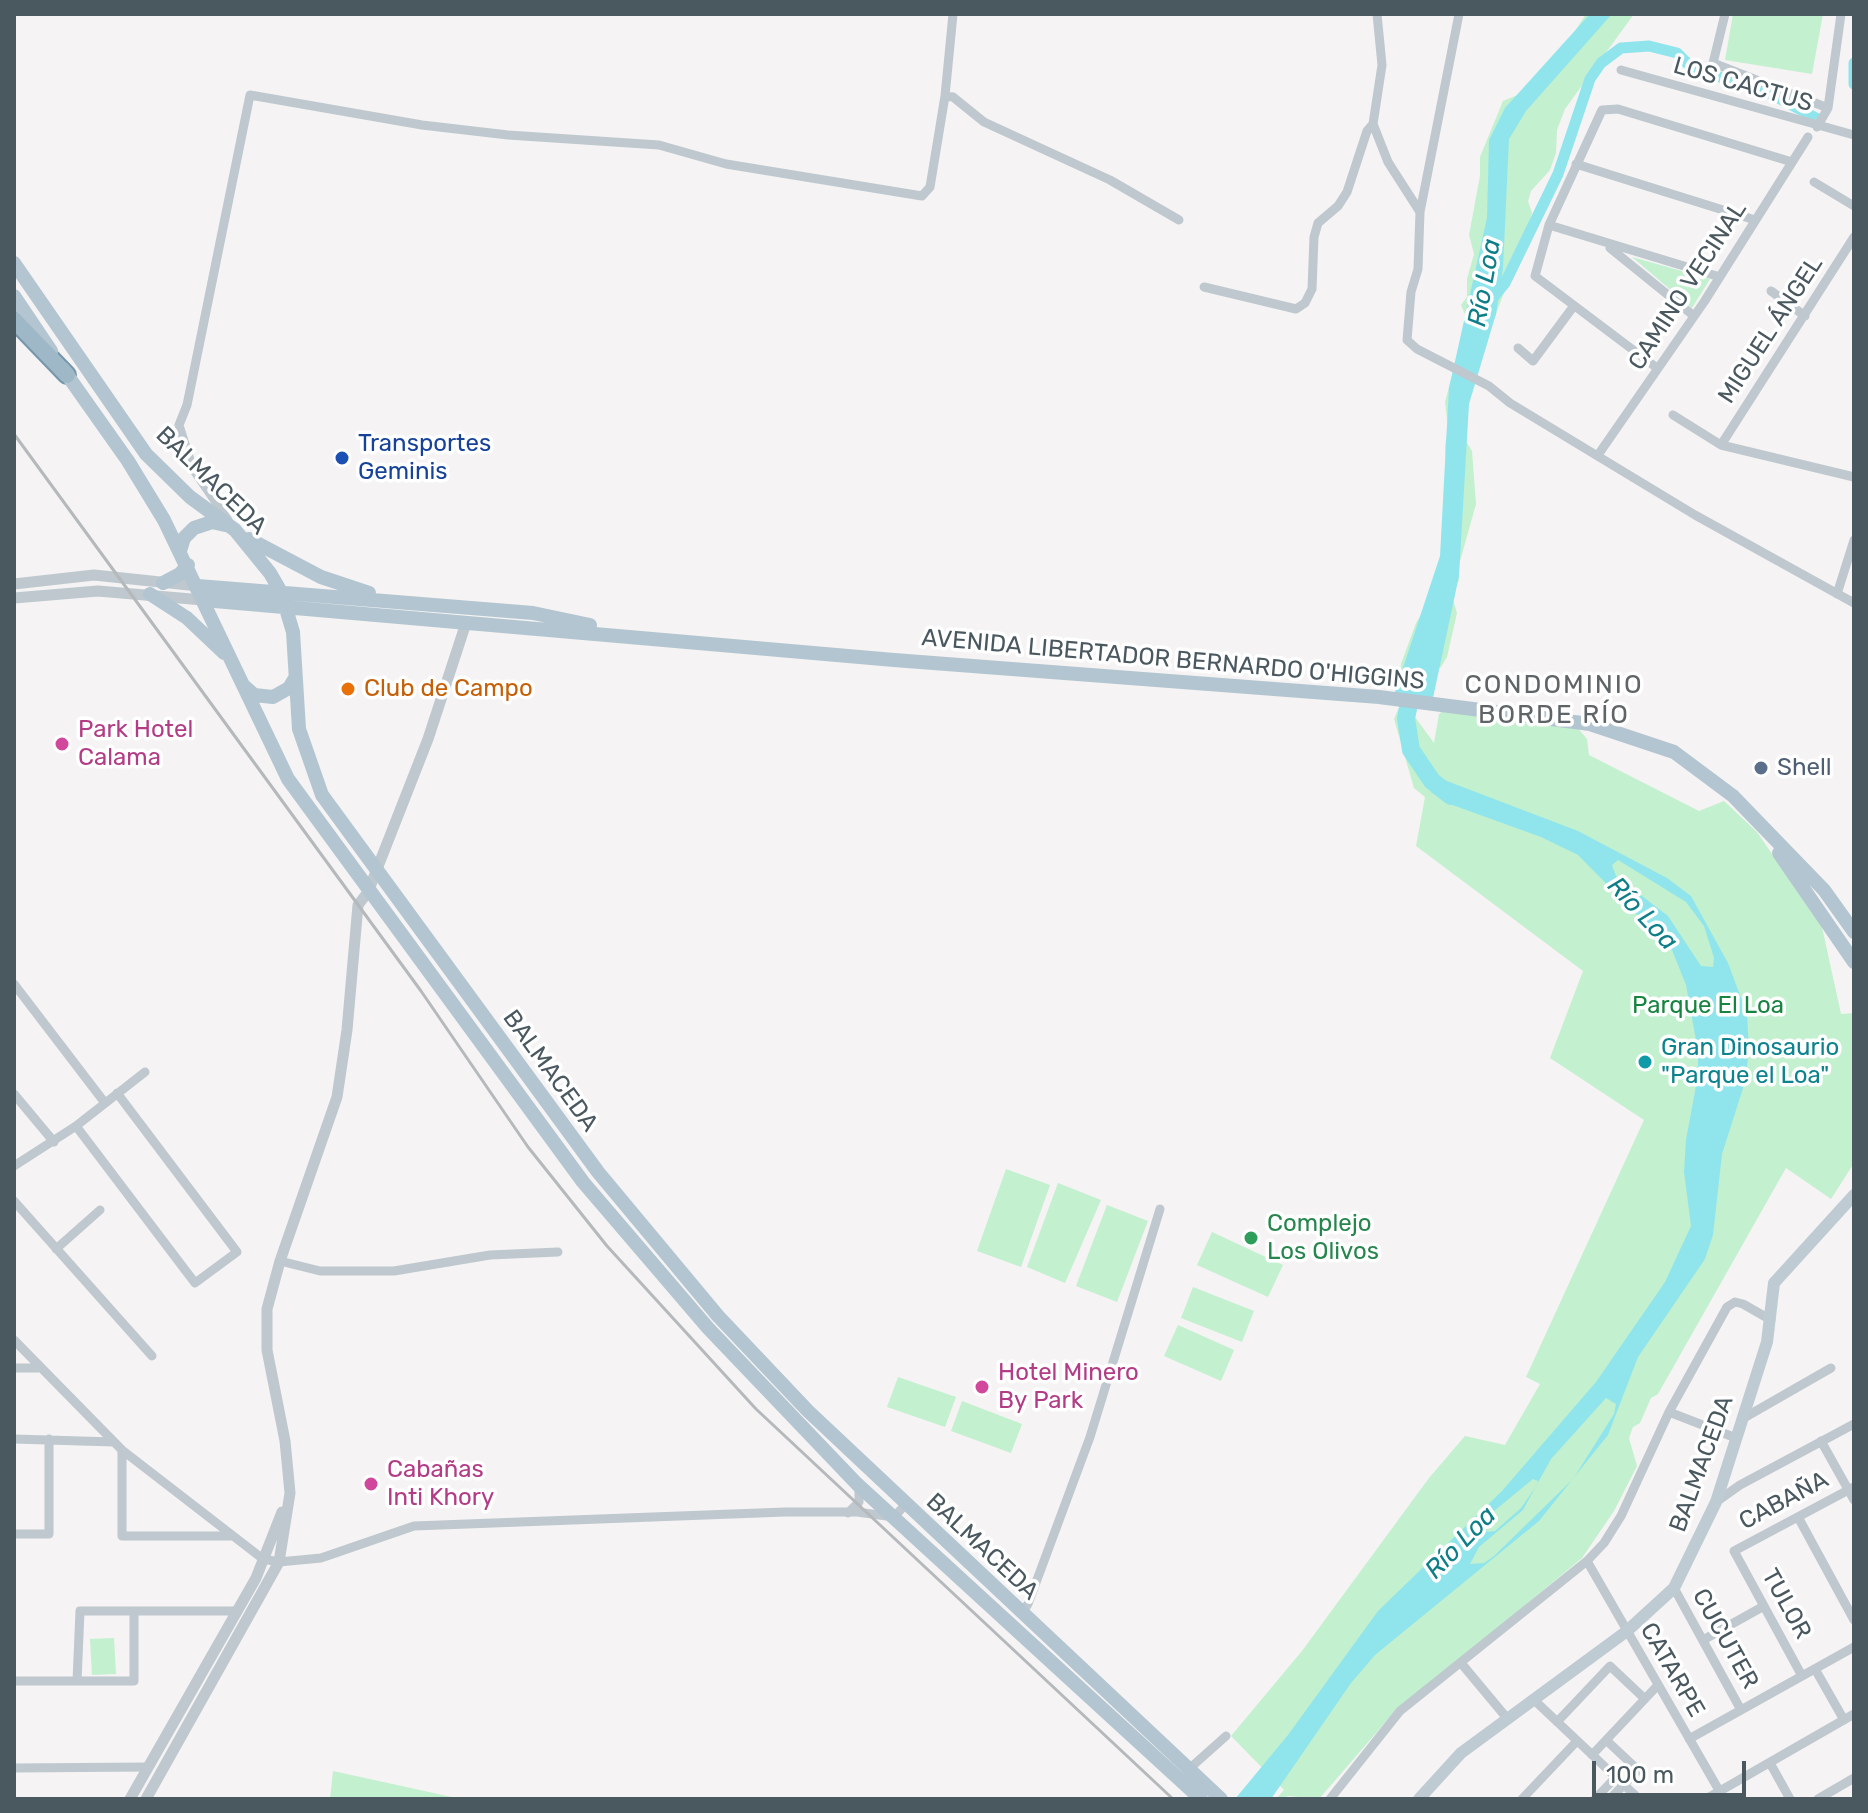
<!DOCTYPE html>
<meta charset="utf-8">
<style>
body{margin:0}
#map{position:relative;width:1868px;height:1813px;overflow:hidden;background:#f5f3f3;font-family:Rubik,sans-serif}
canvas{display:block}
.frame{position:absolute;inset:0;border:16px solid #4a5860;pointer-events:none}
.scale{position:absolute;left:1592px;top:1761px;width:154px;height:36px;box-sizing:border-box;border:4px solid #4a5860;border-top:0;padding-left:10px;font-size:24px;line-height:28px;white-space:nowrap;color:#4a5860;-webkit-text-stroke:6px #fff;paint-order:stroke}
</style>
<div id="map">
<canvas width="1868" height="1813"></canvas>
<div class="frame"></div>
<div class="scale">100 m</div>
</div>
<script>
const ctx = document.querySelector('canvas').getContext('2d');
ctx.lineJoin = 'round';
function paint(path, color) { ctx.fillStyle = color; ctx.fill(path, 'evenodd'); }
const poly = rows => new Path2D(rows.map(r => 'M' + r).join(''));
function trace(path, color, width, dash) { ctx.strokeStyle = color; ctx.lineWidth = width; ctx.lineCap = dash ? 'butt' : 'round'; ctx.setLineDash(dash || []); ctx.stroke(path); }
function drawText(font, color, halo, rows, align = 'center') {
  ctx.font = font + ' Rubik,sans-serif'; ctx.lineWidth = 7; ctx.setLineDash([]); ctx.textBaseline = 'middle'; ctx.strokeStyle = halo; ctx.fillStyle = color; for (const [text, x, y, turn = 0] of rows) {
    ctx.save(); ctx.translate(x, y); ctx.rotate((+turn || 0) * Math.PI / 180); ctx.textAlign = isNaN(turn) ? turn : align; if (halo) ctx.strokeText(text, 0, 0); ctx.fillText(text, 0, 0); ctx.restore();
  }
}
paint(poly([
 [1586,14,1634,14,1565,109,1557,130,1556,153,1550,170,1531,191,1528,201,1532,213,1525,236,1470,384,1466,441,1472,451,1476,504,1457,572,1459,580,1451,593,1457,613,1447,657,1441,667,1429,672,1416,687,1415,717,1434,743,1439,714,1445,709,1576,726,1587,739,1589,755,1699,811,1724,801,1757,832,1822,927,1841,1014,1854,1013,1854,1163,1831,1199,1786,1168,1658,1394,1651,1398,1640,1423,1633,1427,1629,1438,1637,1466,1614,1511,1582,1558,1389,1718,1319,1799,1289,1796,1276,1799,1284,1790,1231,1736,1302,1651,1429,1478,1465,1436,1505,1445,1540,1384,1526,1377,1644,1120,1550,1058,1583,971,1416,846,1425,797,1414,788,1394,719,1399,707,1401,664,1416,623,1440,584,1447,488,1445,446,1448,427,1445,402,1467,319,1461,305,1467,297,1467,279,1474,254,1469,235,1480,176,1480,157,1503,101,1525,92,1564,48],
 [1733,14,1823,14,1812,74,1725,60],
 [1632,257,1710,279,1692,308],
 [1006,1169,1050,1185,1021,1267,977,1251],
 [1058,1183,1101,1200,1065,1283,1027,1267],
 [1107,1205,1148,1221,1117,1302,1076,1286],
 [1212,1232,1283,1265,1268,1297,1197,1265],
 [1193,1287,1254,1311,1242,1342,1181,1318],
 [1178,1325,1234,1350,1221,1381,1164,1356],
 [898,1377,956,1397,945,1427,887,1407],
 [962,1401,1022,1424,1011,1453,951,1431],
 [114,1638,116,1674,92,1675,90,1639],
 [333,1771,461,1799,330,1799]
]), '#c3f0cf');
paint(poly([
 [1590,14,1612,14,1526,111,1509,139,1503,268,1496,314,1469,404,1459,576,1433,698,1394,695,1440,556,1449,388,1487,218,1489,140,1505,108],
 [1439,778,1578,831,1667,878,1691,896,1728,963,1747,1014,1749,1050,1745,1082,1722,1154,1713,1235,1705,1259,1638,1357,1608,1435,1539,1521,1375,1655,1351,1683,1271,1799,1235,1799,1288,1735,1378,1611,1502,1491,1596,1382,1665,1282,1691,1226,1684,1172,1686,1140,1698,1075,1698,1051,1686,985,1672,950,1578,855,1541,837,1447,803,1431,792,1432,781],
 [1618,860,1686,902,1704,926,1714,958,1713,967,1701,966,1668,916,1616,876,1612,865],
 [1606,1398,1616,1404,1614,1414,1573,1479,1494,1556,1484,1563,1470,1564,1479,1547,1523,1510,1551,1459],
 [1533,1479,1538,1481,1537,1485,1521,1508,1495,1531,1487,1532,1483,1523,1488,1516]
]), '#90e5ed');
trace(poly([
 [1854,63,1854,84],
 [1492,299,1505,283,1558,174,1590,79,1601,63,1621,48,1649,46,1677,53,1693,69,1763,90,1818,119]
]), '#90e5ed', 11);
trace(poly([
 [1413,686,1406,718,1411,750,1432,781,1451,796]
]), '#90e5ed', 18);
const trunk = poly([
 [14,320,67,375]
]);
trace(trunk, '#7696ac', 20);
trace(poly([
 [953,14,945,96,953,97,984,122,1110,180,1179,220],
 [1377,14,1382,65,1373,124,1388,162,1420,212],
 [1459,14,1420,212,1418,269,1411,292,1407,340,1417,349,1489,386,1510,403,1695,515,1854,603],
 [1725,14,1713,63,1828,108],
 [1621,70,1854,135],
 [1817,127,1828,108,1841,14],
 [1576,164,1755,220],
 [1814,182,1854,206],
 [1549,225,1720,277],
 [1610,248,1694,316],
 [1204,287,1296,309,1305,303,1312,289,1314,237,1318,223,1338,206,1347,192,1367,131,1373,124],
 [1771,291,1805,316],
 [1518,348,1533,361,1573,307],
 [1657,368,1535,276,1549,225,1602,110,1618,109,1792,162],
 [1673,415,1721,445,1854,477],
 [1721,445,1854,237],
 [1598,455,1704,302,1808,137],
 [228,520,193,469,179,425,187,405,250,95,422,125,508,135,659,145,726,164,922,196,930,187,945,96],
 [1837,594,1854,540],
 [14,984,105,1103],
 [14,1094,54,1142],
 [76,1126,195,1283,237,1252,117,1093],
 [14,1166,76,1126,145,1072],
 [14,1201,152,1356],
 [56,1249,100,1210],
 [280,1261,320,1271,394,1271,490,1255,558,1252],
 [14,1340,122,1450,263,1559,279,1562,321,1558,414,1526,785,1512,857,1512,894,1517,905,1505],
 [14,1368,41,1368],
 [1669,1412,1736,1438],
 [1742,1419,1831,1368],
 [14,1439,114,1442],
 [1821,1441,1854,1500],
 [122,1450,122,1536,233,1536],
 [1716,1502,1740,1485,1854,1424],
 [848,1513,859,1502,859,1487],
 [1798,1517,1854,1620],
 [14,1534,49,1534,49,1439],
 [1587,1561,1724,1799],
 [1674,1588,1741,1710],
 [1022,1613,1028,1604,1090,1437,1160,1209],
 [1703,1640,1764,1606],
 [1461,1663,1506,1717],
 [1815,1669,1844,1720],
 [1802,1676,1734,1551,1854,1487],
 [14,1681,134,1681,134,1611],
 [77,1681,80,1611,236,1611],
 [1533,1699,1639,1799],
 [1557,1722,1610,1666,1645,1699],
 [1689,1739,1854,1647],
 [1606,1740,1638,1770,1610,1799],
 [1592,1755,1658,1685],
 [1770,1763,1790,1799],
 [14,1768,147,1767],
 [1189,1769,1226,1736],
 [1330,1799,1400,1711,1587,1561,1604,1543,1621,1516,1669,1412,1727,1307,1735,1302,1743,1304,1771,1320],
 [1522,1799,1577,1741],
 [1595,1799,1616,1777],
 [1706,1799,1854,1714],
 [1818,1799,1854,1778]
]), '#bec8ce', 9);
trace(poly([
 [14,584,94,575,198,586],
 [14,598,98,591,203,600],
 [130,1799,256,1578,282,1512],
 [146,1799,279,1562,290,1493,285,1441,267,1350,267,1309,280,1261,337,1097,347,1030,358,905,368,892,428,739,466,623]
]), '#bec8ce', 11);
trace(poly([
 [1419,1799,1461,1753,1627,1631,1674,1588,1716,1502,1767,1342,1774,1283,1854,1195]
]), '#bfcbd3', 12);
trace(poly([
 [14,263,146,454,190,497,235,530,270,573,281,592,293,632,299,729,322,795,598,1172,718,1316,808,1411,1221,1799],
 [14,296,51,351],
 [63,369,128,461,164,520,288,779,583,1182,708,1328,857,1484,1201,1799],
 [249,539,321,577,369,593],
 [180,551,184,538,194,528,212,522,225,525],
 [163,583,180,574,188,565],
 [198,586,533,613,590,625],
 [150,594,187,618,224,653],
 [203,600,894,660,1379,697,1590,724,1674,752,1733,796,1824,890,1854,932],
 [244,686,254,695,273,697,289,688,295,678],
 [1779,853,1854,962]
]), '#b3c5d0', 14);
trace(trunk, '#9fb8c8', 16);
trace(poly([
 [14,434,421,991,528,1147,607,1246,756,1409,1173,1799]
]), '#b5b9bc', 3);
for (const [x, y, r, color] of [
 [342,458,8,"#1a4fb4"],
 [348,689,8,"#e8710a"],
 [62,744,8,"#d1479c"],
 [1761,768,8,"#5c6f8a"],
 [1645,1062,8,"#0f9aa8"],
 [1251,1238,8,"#2e9e5b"],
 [982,1387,8,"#d1479c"],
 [371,1484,8,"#d1479c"]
]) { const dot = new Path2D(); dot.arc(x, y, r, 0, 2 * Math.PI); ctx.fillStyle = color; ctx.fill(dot); trace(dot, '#fff', 3); }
drawText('24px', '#4a5860', '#fff', [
 ["LOS CACTUS",1743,85,16],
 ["CAMINO VECINAL",1688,286,-57],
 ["MIGUEL ÁNGEL",1771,330,-57],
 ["BALMACEDA",211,481,44],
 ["AVENIDA LIBERTADOR BERNARDO O'HIGGINS",1173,660,5],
 ["BALMACEDA",550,1071,54],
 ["BALMACEDA",1702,1464,-70],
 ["CABAÑA",1784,1501,-28],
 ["BALMACEDA",982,1547,43],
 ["TULOR",1786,1604,61],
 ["CUCUTER",1725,1639,61],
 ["CATARPE",1672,1670,60]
]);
drawText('24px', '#164399', '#fff', [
 ["Transportes",358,444],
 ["Geminis",358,472]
], 'left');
drawText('24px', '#c56008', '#fff', [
 ["Club de Campo",364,689]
], 'left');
drawText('24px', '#b23c85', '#fff', [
 ["Park Hotel",78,730],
 ["Calama",78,758],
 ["Hotel Minero",998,1373],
 ["By Park",998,1401],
 ["Cabañas",387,1470],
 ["Inti Khory",387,1498]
], 'left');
drawText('24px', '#4e5e75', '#fff', [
 ["Shell",1777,768]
], 'left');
drawText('24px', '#188441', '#fff', [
 ["Parque El Loa",1708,1006]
]);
drawText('24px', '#0d838f', '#fff', [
 ["Gran Dinosaurio",1661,1048],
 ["\"Parque el Loa\"",1661,1076]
], 'left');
drawText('24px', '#27864d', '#fff', [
 ["Complejo",1267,1224],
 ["Los Olivos",1267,1252]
], 'left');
drawText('italic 26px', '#0e7e88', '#fff', [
 ["Río Loa",1485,283,-80],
 ["Río Loa",1642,914,47],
 ["Río Loa",1461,1543,-46]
]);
ctx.letterSpacing = '2px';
drawText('26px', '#5f6467', '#fff', [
 ["CONDOMINIO",1554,685],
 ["BORDE RÍO",1554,715]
]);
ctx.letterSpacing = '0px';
</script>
